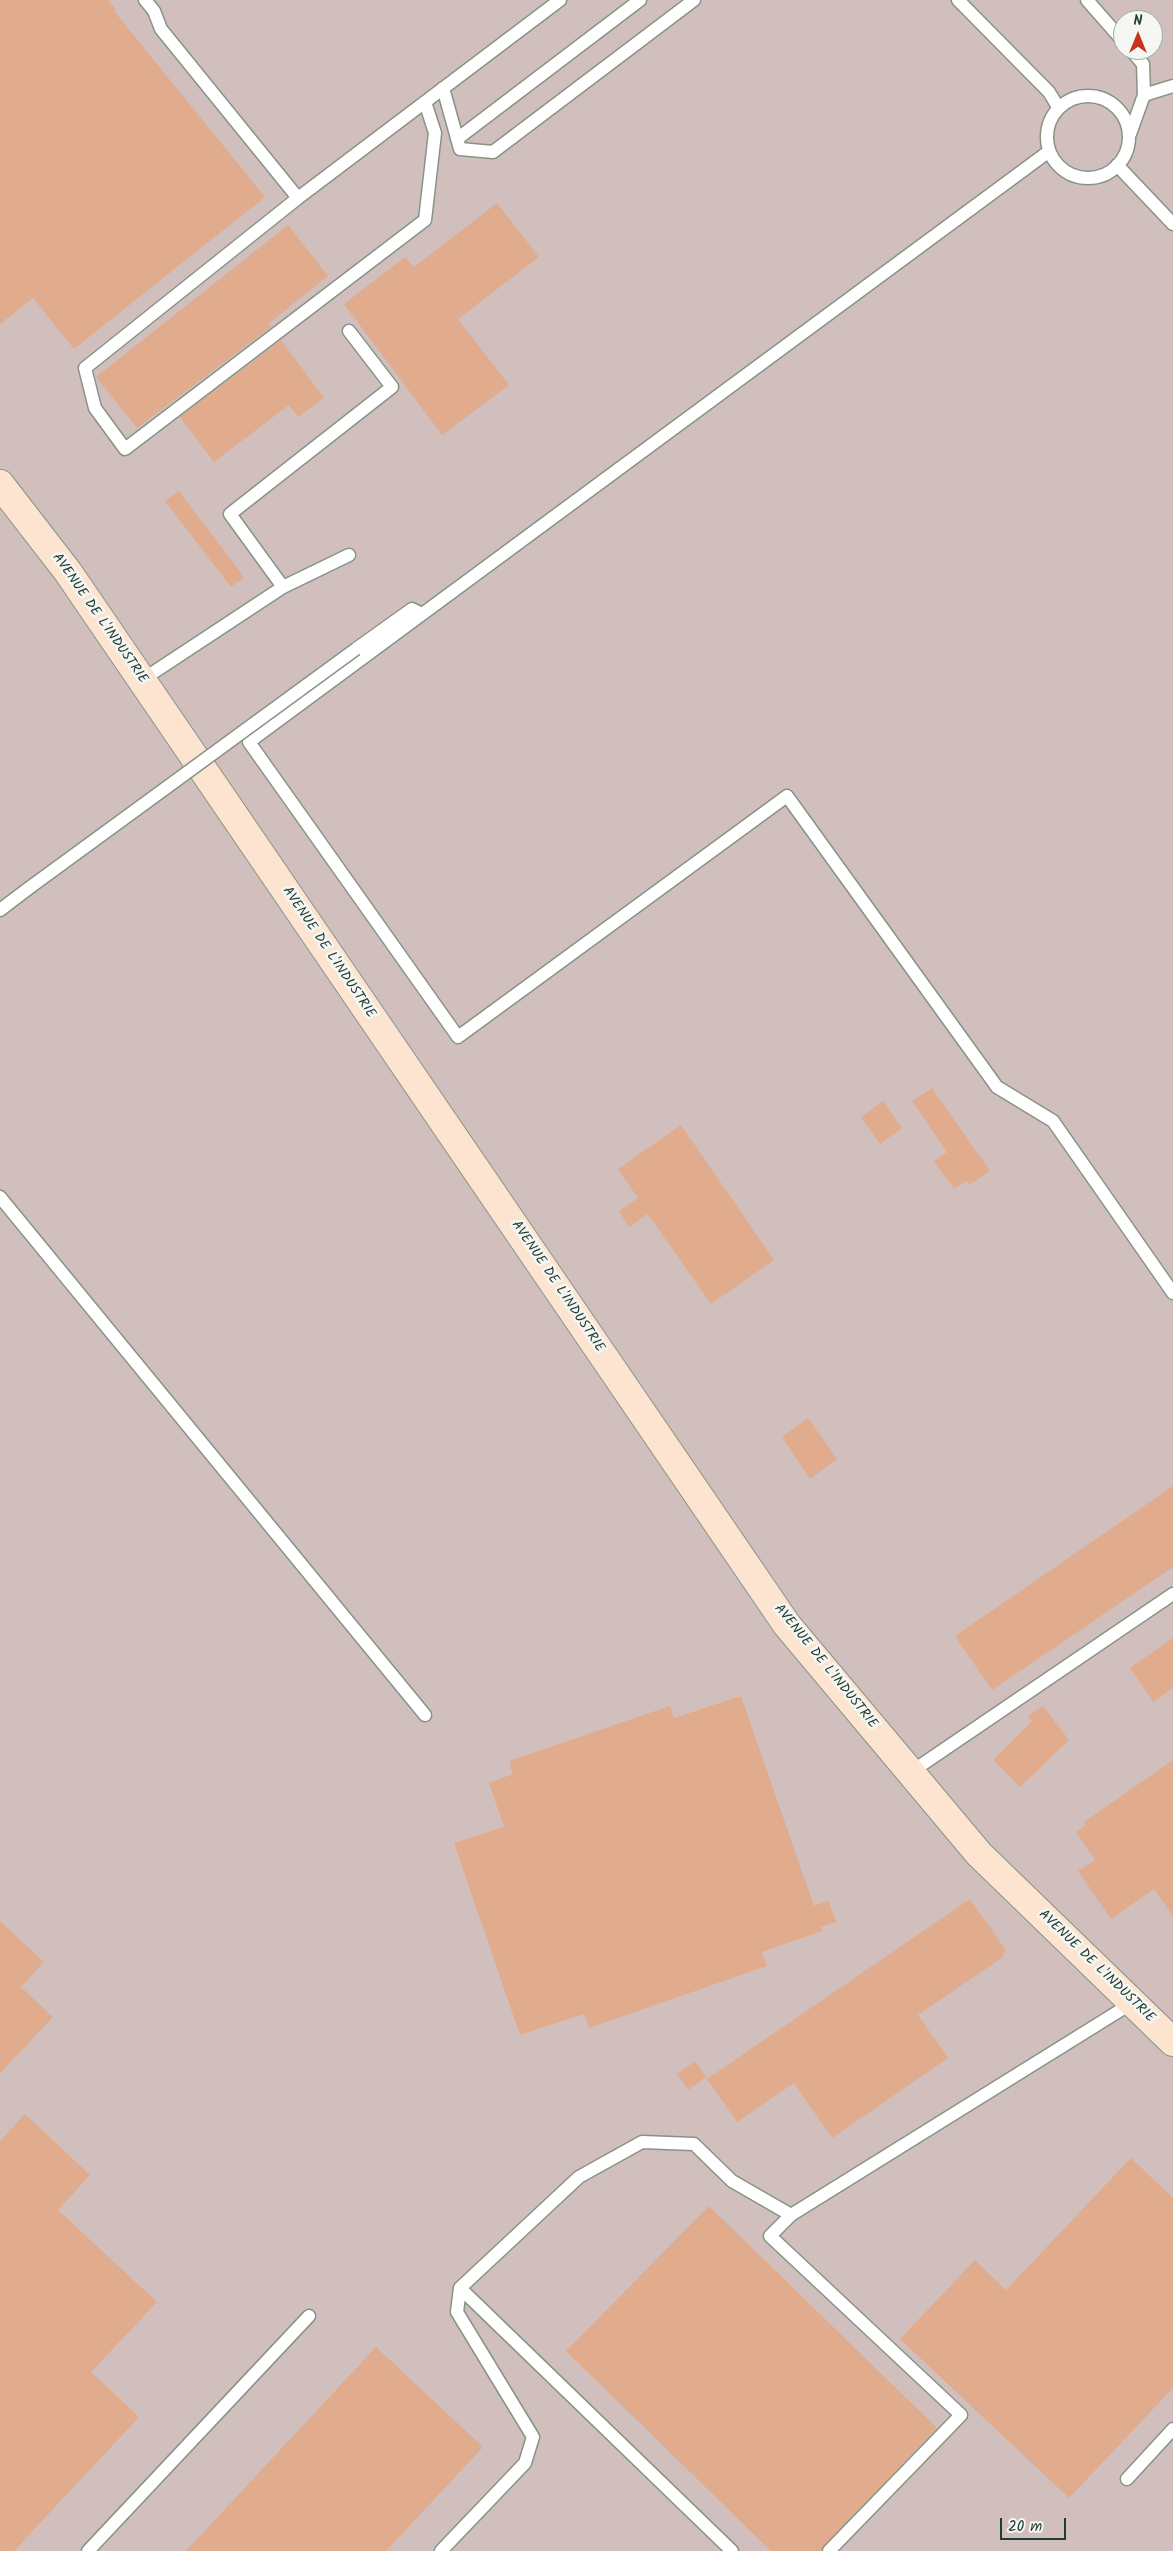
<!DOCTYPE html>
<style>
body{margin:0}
#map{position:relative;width:1173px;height:2551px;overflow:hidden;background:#efebd6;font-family:Kalam,sans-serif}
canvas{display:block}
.north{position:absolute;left:1113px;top:10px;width:50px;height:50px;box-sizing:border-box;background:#f6f6f2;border:1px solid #a0aca6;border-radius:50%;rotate:0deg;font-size:14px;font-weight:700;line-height:20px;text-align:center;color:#1f3d34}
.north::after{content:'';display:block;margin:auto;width:18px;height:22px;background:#c8321e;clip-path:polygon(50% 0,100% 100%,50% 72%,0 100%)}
.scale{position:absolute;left:1000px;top:2518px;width:66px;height:22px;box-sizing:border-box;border:2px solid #1f3d34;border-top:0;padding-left:6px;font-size:15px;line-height:18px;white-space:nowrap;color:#1f3d34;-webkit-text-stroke:4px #f6f6f2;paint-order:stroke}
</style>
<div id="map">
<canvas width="1173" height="2551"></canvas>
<div class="north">N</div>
<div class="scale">20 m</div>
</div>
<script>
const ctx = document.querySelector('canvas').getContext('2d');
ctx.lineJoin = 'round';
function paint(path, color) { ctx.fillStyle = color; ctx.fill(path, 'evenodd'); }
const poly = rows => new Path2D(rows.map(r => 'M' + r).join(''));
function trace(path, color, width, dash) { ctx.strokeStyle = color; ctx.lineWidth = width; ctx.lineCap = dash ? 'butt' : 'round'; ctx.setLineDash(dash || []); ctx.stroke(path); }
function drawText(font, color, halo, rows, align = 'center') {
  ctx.font = font + ' Kalam,sans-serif'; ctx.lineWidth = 5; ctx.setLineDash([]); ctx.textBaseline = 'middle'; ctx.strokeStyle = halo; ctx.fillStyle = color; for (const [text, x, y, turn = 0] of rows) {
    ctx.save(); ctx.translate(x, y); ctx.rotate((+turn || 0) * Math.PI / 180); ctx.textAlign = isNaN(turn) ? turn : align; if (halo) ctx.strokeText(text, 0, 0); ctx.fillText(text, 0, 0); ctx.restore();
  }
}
paint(poly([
 [0,0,1173,0,1173,2551,0,2551],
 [1123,20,1153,20,1153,50,1123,50]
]), '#d1bfbe');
paint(poly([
 [0,0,108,0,116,10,114,11,265,197,74,349,33,298,0,324],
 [497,203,539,257,458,319,509,385,442,435,344,304,405,257,414,267],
 [288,225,328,276,268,324,271,327,137,428,96,377],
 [281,340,324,398,298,417,289,405,214,462,180,417],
 [179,491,244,577,231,587,165,501],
 [932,1088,990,1171,969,1185,967,1181,954,1189,934,1161,947,1152,912,1101],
 [883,1101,902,1128,880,1144,861,1117],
 [681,1125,774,1260,711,1304,648,1214,629,1227,619,1211,638,1198,618,1169],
 [808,1418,837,1459,810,1479,782,1437],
 [1173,1486,1173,1567,992,1690,955,1636],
 [1173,1638,1173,1688,1153,1702,1130,1668],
 [741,1696,814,1906,828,1900,836,1922,821,1927,822,1931,762,1952,767,1966,589,2028,584,2014,520,2035,454,1843,504,1827,489,1783,513,1774,509,1761,670,1706,674,1718],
 [1043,1706,1069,1740,1020,1787,993,1760,1032,1721,1028,1716],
 [1173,1760,1173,1916,1154,1889,1111,1919,1078,1871,1095,1860,1076,1832,1086,1825,1084,1822],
 [970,1899,1005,1949,1003,1957,918,2015,948,2058,832,2138,794,2083,737,2122,707,2079],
 [0,1921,44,1962,21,1987,53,2017,0,2073],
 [695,2061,706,2077,688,2090,677,2074],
 [25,2114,90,2175,58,2210,157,2302,91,2372,139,2417,14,2551,0,2551,0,2141],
 [1131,2158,1173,2198,1173,2388,1069,2498,900,2339,975,2260,1006,2290],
 [709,2206,937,2428,820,2551,771,2551,566,2351],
 [376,2347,483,2447,386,2551,186,2551]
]), '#e0ac8d');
const lane = poly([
 [145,0,154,11,161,29,298,198,560,0],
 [958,0,1049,92,1058,107],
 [1087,0,1123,41],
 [443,88,460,149,493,152,694,0],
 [1144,95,1173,86],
 '1047 137a41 41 0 1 1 82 0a41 41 0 1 1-82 0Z',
 [1130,134,1144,95,1143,64,1131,50],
 [457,139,640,0],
 [1048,152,249,742,458,1037,787,796,997,1087,1053,1121,1173,1293],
 [1117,165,1173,224],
 [298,198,85,368,95,408,125,449,425,220,435,133,425,102],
 [283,587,230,514,392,387,349,331],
 [356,649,412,609,422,614],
 [142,680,283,587,349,555],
 [0,910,29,888],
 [0,1197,425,1715],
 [911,1772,1173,1594],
 [791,2215,770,2236,961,2415,829,2551],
 [460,2288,732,2551],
 [1127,2479,1173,2429],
 [88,2551,309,2316],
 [441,2551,525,2463,533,2437,457,2312,460,2288,579,2177,642,2142,694,2144,732,2181,791,2215,1132,2003]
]);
const secondary = poly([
 [0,484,68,572,787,1625,979,1854,1173,2042]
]);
trace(lane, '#879485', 15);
trace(secondary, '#879485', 30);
trace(lane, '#fff', 12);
trace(secondary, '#fde4d1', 28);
const laneBridge = poly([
 [29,888,356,649]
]);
trace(laneBridge, '#879485', 15, []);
trace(laneBridge, '#fff', 12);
drawText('14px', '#1f3d34', '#f6f6f2', [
 ["AVENUE DE L'INDUSTRIE",99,619,55],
 ["AVENUE DE L'INDUSTRIE",328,953,56],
 ["AVENUE DE L'INDUSTRIE",557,1287,56],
 ["AVENUE DE L'INDUSTRIE",825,1667,51],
 ["AVENUE DE L'INDUSTRIE",1096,1967,44]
]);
</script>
